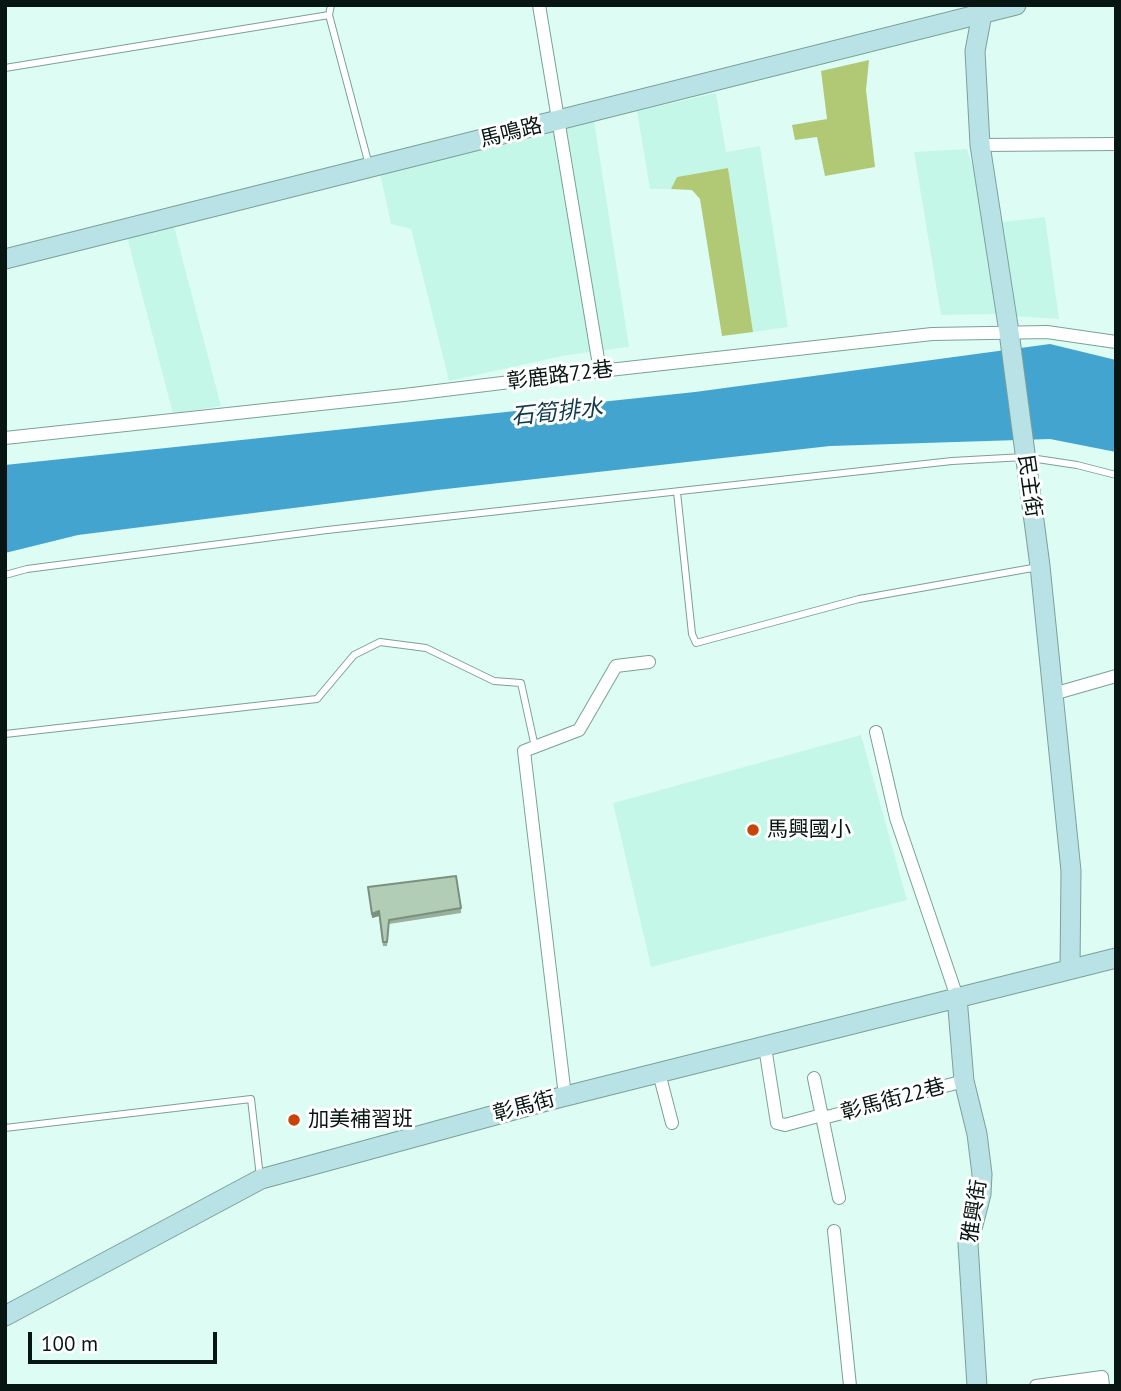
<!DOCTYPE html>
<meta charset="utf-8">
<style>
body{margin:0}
#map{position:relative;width:1121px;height:1391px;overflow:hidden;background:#ddfdf4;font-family:"PT Sans",sans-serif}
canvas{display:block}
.frame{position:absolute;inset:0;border:7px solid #081613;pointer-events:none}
.scale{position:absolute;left:28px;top:1332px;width:189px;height:32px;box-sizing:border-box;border:4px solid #081613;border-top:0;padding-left:9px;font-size:21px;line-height:24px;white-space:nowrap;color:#081613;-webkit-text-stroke:5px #fff;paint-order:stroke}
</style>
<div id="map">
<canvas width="1121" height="1391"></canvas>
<div class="frame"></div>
<div class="scale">100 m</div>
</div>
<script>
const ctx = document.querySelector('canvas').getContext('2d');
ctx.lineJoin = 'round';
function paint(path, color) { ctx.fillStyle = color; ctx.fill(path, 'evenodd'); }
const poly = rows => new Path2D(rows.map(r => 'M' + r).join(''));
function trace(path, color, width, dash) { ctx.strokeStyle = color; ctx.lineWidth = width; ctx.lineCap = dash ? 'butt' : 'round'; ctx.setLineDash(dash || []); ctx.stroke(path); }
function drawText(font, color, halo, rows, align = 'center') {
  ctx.font = font + ' "PT Sans","Noto Sans TC",sans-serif'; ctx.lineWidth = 6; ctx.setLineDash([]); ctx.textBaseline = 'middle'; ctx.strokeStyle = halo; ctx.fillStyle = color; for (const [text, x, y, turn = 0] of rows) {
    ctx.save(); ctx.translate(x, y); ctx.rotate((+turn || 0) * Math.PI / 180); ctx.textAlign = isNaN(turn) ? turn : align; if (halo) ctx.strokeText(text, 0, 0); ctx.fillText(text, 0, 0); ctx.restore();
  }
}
paint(poly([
 [716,93,726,152,760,146,788,327,753,332,728,168,678,177,671,189,650,189,637,111],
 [594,120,629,347,567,355,449,381,411,229,391,224,379,169],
 [967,149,980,190,998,314,941,315,914,152],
 [1045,217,1059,319,1013,316,1002,222],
 [172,219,221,406,173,414,125,229],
 [861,735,907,900,651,967,613,803]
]), '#c5f7e9');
paint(poly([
 [869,60,866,90,875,167,825,176,817,137,795,140,792,125,827,119,821,71],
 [728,168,753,332,722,336,700,199,692,190,671,189,677,177]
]), '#b1c875');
paint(poly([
 [1050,344,1116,360,1116,452,1050,439,830,446,437,490,78,535,5,553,5,465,695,392]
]), '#43a4d0');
const lane = poly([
 [329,15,369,165],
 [5,68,329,15,331,5],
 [677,492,692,634,696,643,859,599,1038,567],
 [5,575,27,569,327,530,952,461,1024,457,1077,465,1116,475],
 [5,734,317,699,354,655,380,642,426,648,494,681,521,683,535,747],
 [5,1128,251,1099,260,1177]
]);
const street = poly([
 [539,5,600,371],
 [980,145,1116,144],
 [5,438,404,395,600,371,932,334,1047,332,1116,342],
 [1053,694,1116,676],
 [876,732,896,818,957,997],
 [765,1047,777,1123,785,1125,822,1115],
 [659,1073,672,1123],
 [814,1078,839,1198],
 [565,1096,524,751,579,730,616,666,649,662],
 [823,1118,964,1081],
 [834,1231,850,1386],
 [1036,1386,1102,1377,1103,1386]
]);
const secondary = poly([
 [980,5,982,14,975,51,980,145,1009,332,1040,566,1071,871,1070,969],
 [5,259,1016,5],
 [957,997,964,1081,977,1134,982,1174,981,1194,968,1244,977,1386],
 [5,1316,261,1179,550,1100,1116,958]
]);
trace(lane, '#7ba196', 8);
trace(street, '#7ba196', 14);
trace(secondary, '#7ba196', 21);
trace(lane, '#fff', 6);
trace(street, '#fff', 12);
trace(secondary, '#b8e2e6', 19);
paint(poly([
 [368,887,461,908,461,913,389,924,387,946,383,946,379,916,372,918]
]), '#98b09c');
paint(poly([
 [379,911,379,916,372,918,372,914]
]), '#7c907f');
const building = poly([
 [456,876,461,908,389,920,387,942,383,942,379,911,372,914,368,887,456,876]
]);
paint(building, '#b1cdb5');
trace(building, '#7c907f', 2);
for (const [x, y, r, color] of [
 [753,830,7,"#c94304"],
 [294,1120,7,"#c94304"]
]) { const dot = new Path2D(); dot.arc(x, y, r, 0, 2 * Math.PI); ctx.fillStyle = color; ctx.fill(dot); trace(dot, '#fff', 2.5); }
drawText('21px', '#081613', '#fff', [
 ["馬鳴路",511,133,-14],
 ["彰鹿路72巷",560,376,-7],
 ["民主街",1029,486,82],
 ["彰馬街22巷",893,1100,-15],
 ["彰馬街",524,1107,-15],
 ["雅興街",975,1211,-81]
]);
drawText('21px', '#081613', '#fff', [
 ["馬興國小",767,830],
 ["加美補習班",308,1120]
], 'left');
drawText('italic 23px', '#103a4d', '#fff', [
 ["石筍排水",557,413,-6]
]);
</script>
